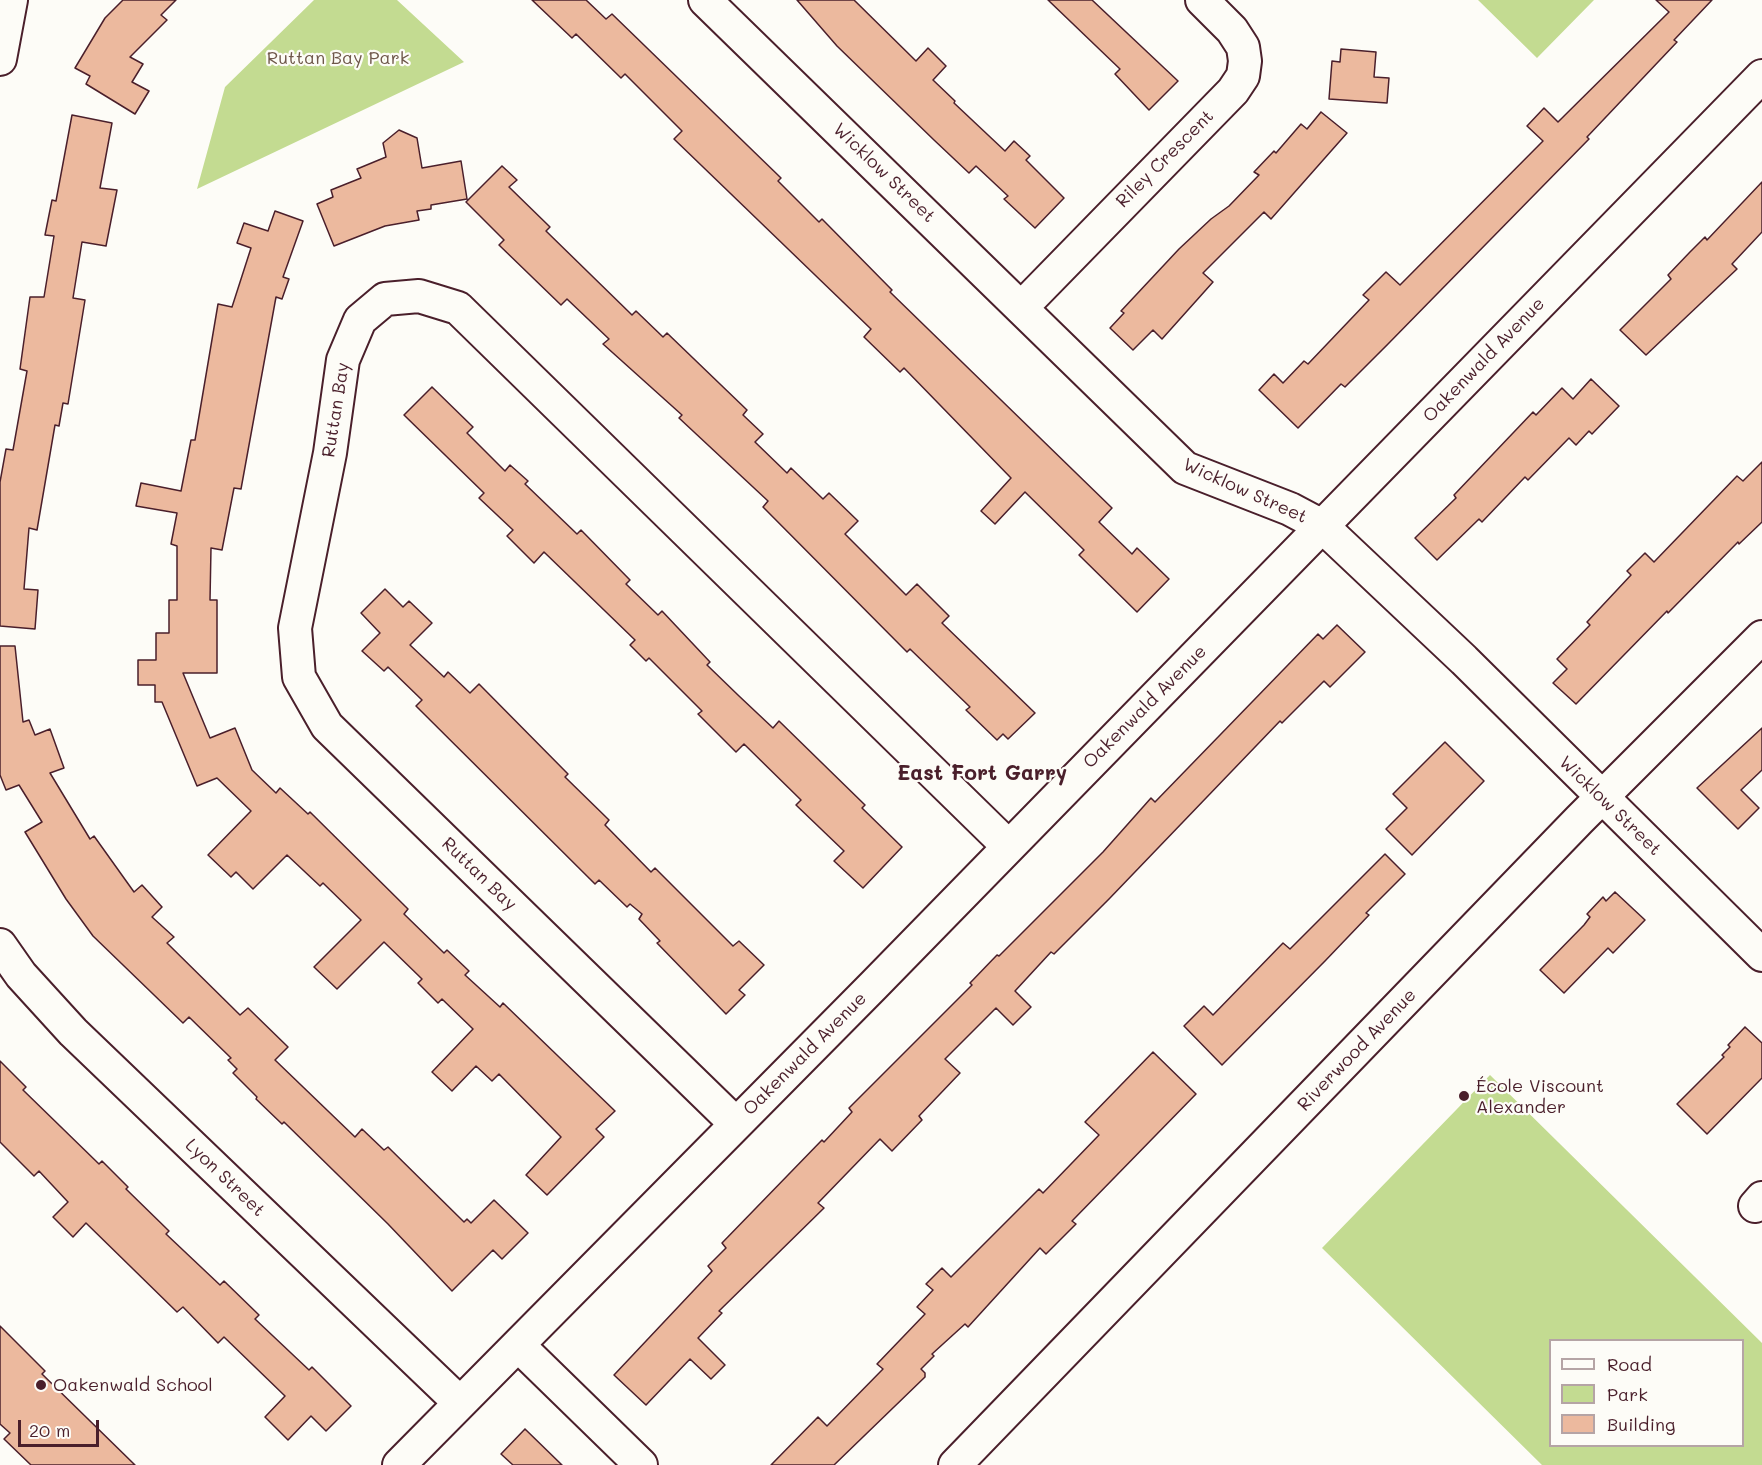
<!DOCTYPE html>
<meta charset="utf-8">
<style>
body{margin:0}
#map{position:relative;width:1762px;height:1465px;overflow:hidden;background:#fdfcf7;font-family:Mali,sans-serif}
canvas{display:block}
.legend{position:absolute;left:1549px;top:1339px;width:195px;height:108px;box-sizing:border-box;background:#fdfcf7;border:2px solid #b5a4a5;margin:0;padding:8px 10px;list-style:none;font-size:18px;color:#4a1f2b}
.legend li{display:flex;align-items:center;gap:12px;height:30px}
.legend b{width:30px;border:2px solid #b5a4a5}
.scale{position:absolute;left:18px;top:1420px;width:81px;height:27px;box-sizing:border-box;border:3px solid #4a1f2b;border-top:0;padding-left:8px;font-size:18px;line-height:21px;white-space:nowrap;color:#4a1f2b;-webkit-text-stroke:4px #fdfcf7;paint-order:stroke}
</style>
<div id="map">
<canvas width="1762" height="1465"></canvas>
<ul class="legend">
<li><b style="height:8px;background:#fdfcf7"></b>Road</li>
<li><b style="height:16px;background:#c3db91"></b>Park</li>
<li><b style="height:16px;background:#ecb99e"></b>Building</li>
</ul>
<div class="scale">20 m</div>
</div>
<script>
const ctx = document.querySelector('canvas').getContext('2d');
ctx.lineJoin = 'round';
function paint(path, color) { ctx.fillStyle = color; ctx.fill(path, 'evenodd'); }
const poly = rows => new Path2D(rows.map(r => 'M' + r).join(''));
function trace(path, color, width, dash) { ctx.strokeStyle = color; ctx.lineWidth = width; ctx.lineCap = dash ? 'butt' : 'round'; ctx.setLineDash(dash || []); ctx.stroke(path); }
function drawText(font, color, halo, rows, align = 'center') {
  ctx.font = font + ' Mali,sans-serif'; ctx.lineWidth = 4.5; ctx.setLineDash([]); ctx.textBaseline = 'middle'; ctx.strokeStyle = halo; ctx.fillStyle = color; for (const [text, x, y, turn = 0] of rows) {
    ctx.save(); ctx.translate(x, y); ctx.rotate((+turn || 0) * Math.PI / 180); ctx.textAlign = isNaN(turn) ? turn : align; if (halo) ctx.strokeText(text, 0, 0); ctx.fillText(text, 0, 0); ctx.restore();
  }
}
paint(poly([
 [314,0,397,0,464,62,197,189,225,87],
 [1478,0,1594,0,1537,58],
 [1490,1075,1762,1343,1762,1465,1542,1465,1322,1248],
 [1550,1340,1742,1340,1742,1446,1550,1446]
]), '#c3db91');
const building = poly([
 [123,0,176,0,161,15,167,20,130,57,143,64,132,82,149,91,135,114,86,84,90,76,75,68,105,18,123,0],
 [532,0,586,0,606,19,612,14,781,178,778,181,819,222,822,219,892,290,890,292,1112,508,1099,522,1132,554,1137,548,1169,579,1137,612,1079,555,1084,550,1025,492,995,524,981,511,1011,478,904,368,900,372,864,337,871,329,674,139,682,131,625,74,621,78,576,34,572,38,532,0],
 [797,0,854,0,916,61,928,48,946,66,933,80,955,101,954,103,1005,151,1014,141,1030,156,1026,160,1064,198,1035,228,1004,199,1008,196,976,166,969,173,934,140,837,46,797,0],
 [1048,0,1092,0,1178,81,1149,110,1115,74,1120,69,1048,0],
 [1656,0,1712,0,1674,40,1677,42,1587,137,1589,139,1388,344,1345,387,1341,384,1298,428,1259,390,1274,374,1283,383,1304,361,1308,364,1369,300,1363,295,1386,272,1400,285,1543,141,1527,126,1544,108,1558,122,1669,12,1656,0],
 [1341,49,1376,52,1374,77,1389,78,1387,103,1329,99,1332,61,1340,62,1341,49],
 [1321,112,1347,133,1271,219,1264,212,1203,273,1213,282,1162,339,1153,330,1133,350,1110,328,1124,313,1121,311,1179,249,1211,219,1229,206,1259,175,1254,172,1274,151,1276,153,1301,124,1307,129,1321,112],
 [72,115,112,123,100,188,117,190,106,246,82,242,73,298,85,300,68,404,63,403,59,426,55,425,37,530,29,528,24,589,38,590,35,629,0,626,0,482,6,449,13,450,27,371,20,369,30,297,44,297,54,236,45,235,52,200,56,201,72,115],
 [399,130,417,138,422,168,461,161,467,199,431,205,431,209,417,211,419,220,385,226,334,246,317,204,333,197,331,190,361,178,357,169,386,157,383,143,399,130],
 [502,166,517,180,509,187,550,227,546,231,632,315,636,311,663,337,667,333,747,410,743,415,763,434,755,442,787,473,791,468,823,499,829,493,858,521,845,534,906,595,917,584,949,616,942,623,1035,713,1008,739,1003,734,997,740,966,710,970,707,910,649,907,652,763,507,768,501,679,418,682,415,603,344,609,339,567,299,561,305,499,245,504,240,466,202,502,166],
 [1762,182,1762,232,1732,264,1737,269,1646,355,1620,330,1671,279,1668,275,1690,252,1705,237,1707,240,1762,182],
 [275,211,303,221,283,277,289,279,282,299,276,297,241,489,234,488,222,550,211,548,210,600,217,600,217,673,183,673,210,738,235,728,252,770,276,793,280,788,308,814,310,812,408,909,404,914,444,953,447,950,469,971,465,975,500,1007,503,1003,615,1111,596,1129,604,1137,547,1195,526,1175,561,1137,499,1074,492,1081,476,1066,452,1091,432,1072,473,1029,442,999,438,1003,418,983,422,979,384,942,337,989,314,967,361,920,323,883,320,886,287,855,253,889,236,872,231,877,208,855,251,811,217,778,197,786,162,702,155,702,155,685,138,685,138,660,156,660,156,633,169,633,169,600,177,600,177,546,171,544,177,513,136,506,141,483,181,491,191,440,195,440,218,304,232,307,251,248,237,243,244,223,268,231,275,211],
 [1591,379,1619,406,1592,434,1589,431,1576,445,1569,438,1528,480,1525,477,1482,522,1479,519,1437,560,1415,538,1456,498,1454,495,1533,412,1536,415,1562,388,1573,399,1591,379],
 [432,387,473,427,467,433,505,471,510,465,528,481,525,484,577,534,581,530,630,580,626,584,658,615,662,611,710,662,707,665,739,696,773,728,779,721,865,805,862,808,902,847,863,888,834,861,844,851,796,805,801,800,744,744,736,752,698,714,702,711,649,658,646,661,630,645,635,640,544,552,534,563,507,536,513,530,479,498,484,493,404,415,432,387],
 [1762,462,1762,522,1739,544,1738,542,1668,613,1667,611,1576,704,1553,683,1567,669,1557,659,1590,625,1587,622,1631,575,1627,571,1645,553,1654,562,1737,476,1743,481,1762,462],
 [385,589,403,607,409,601,432,623,410,645,444,677,448,672,470,693,479,684,568,774,565,777,609,820,605,825,651,872,655,868,733,946,739,941,764,965,739,990,745,995,726,1014,657,943,660,941,639,919,642,914,630,904,627,907,599,880,595,884,416,706,422,700,388,667,384,671,362,651,380,633,361,613,385,589],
 [1337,625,1365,652,1330,687,1324,681,1282,723,1280,721,1109,899,1054,954,1051,952,1015,991,1031,1007,1013,1025,996,1008,945,1059,960,1073,919,1116,922,1120,892,1151,880,1139,818,1203,824,1208,719,1311,722,1313,698,1338,725,1365,711,1379,690,1359,646,1405,614,1375,712,1271,708,1266,726,1248,722,1243,822,1140,824,1142,852,1112,849,1108,972,985,970,983,997,955,999,956,1103,852,1151,798,1155,802,1318,634,1323,639,1337,625],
 [0,646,15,646,23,722,29,720,35,735,50,729,64,768,50,773,90,839,94,836,134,892,142,885,162,907,152,917,174,937,167,943,240,1015,248,1008,288,1047,275,1060,355,1137,362,1129,384,1150,388,1147,464,1222,467,1219,471,1223,494,1200,528,1233,502,1259,493,1250,452,1291,388,1224,284,1122,282,1124,256,1099,257,1097,233,1073,237,1069,228,1060,231,1058,189,1017,183,1023,93,936,66,899,25,832,42,822,19,785,6,790,0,775,0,646],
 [1762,728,1762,770,1741,790,1759,808,1738,829,1697,788,1762,728],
 [1445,742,1484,781,1412,855,1386,829,1407,808,1393,794,1445,742],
 [1385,854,1405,874,1366,913,1369,915,1325,961,1222,1065,1184,1026,1204,1006,1213,1015,1283,943,1290,949,1385,854],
 [1615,892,1645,920,1613,953,1608,948,1564,993,1540,970,1584,925,1590,917,1587,914,1603,897,1606,901,1615,892],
 [1745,1027,1762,1043,1762,1078,1707,1134,1677,1104,1724,1057,1722,1055,1730,1047,1728,1045,1745,1027],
 [1153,1052,1196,1094,1072,1221,1076,1224,1046,1254,1040,1248,968,1327,965,1324,932,1354,934,1356,921,1369,925,1373,925,1377,834,1465,771,1465,818,1417,827,1426,883,1369,877,1364,925,1314,917,1307,933,1290,926,1284,942,1268,951,1277,1039,1189,1043,1193,1099,1135,1085,1122,1153,1052],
 [0,1061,26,1087,23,1090,99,1164,102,1161,128,1187,126,1189,169,1231,166,1234,220,1285,224,1281,259,1315,255,1319,309,1370,312,1367,351,1406,326,1431,311,1416,288,1440,265,1417,285,1396,224,1337,218,1343,183,1307,177,1312,86,1223,73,1237,53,1217,68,1202,39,1171,34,1176,0,1142,0,1061],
 [0,1326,45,1371,42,1374,135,1465,31,1465,4,1439,10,1433,0,1424,0,1326],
 [525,1429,562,1465,513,1465,501,1454,525,1429]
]);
paint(building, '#ecb99e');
trace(building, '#4a1f2b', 1.5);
const minor = poly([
 [705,0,1185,468,1290,509,1322,526,1464,660,1762,955],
 [0,59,11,0],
 [1022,307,1233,91,1243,76,1245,61,1243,47,1232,30,1202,0],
 [0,945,21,975,73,1032,460,1403],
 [735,1123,327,726,299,677,295,628,330,453,343,360,360,320,385,299,419,296,458,308,1008,846],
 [1755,1206,1762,1198],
 [519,1346,641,1465],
 [399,1465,874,985,1762,76],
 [955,1465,1579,820,1762,637]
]);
trace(minor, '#4a1f2b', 36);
trace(minor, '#fdfcf7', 32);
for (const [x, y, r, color] of [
 [1464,1096,6,"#4a1f2b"],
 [41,1385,6,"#4a1f2b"]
]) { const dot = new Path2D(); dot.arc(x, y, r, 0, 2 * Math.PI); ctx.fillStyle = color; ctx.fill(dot); trace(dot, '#fdfcf7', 2); }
drawText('18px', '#6e574a', '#fdfcf7', [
 ["Ruttan Bay Park",338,58]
]);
drawText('18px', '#4a1f2b', '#fdfcf7', [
 ["Riley Crescent",1165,159,-45],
 ["Wicklow Street",884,173,44],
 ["Oakenwald Avenue",1484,360,-46],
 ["Ruttan Bay",336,410,-81],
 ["Wicklow Street",1245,491,24],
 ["Oakenwald Avenue",1145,707,-45],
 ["Wicklow Street",1610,806,44],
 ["Ruttan Bay",479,874,44],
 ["Riverwood Avenue",1357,1050,-46],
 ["Oakenwald Avenue",805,1054,-45],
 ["Lyon Street",225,1178,44]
]);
drawText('18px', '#4a1f2b', '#fdfcf7', [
 ["École Viscount",1476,1086],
 ["Alexander",1476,1107],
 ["Oakenwald School",53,1385]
], 'left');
drawText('bold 21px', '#4a1f2b', '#fdfcf7', [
 ["East Fort Garry",982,774]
]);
</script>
